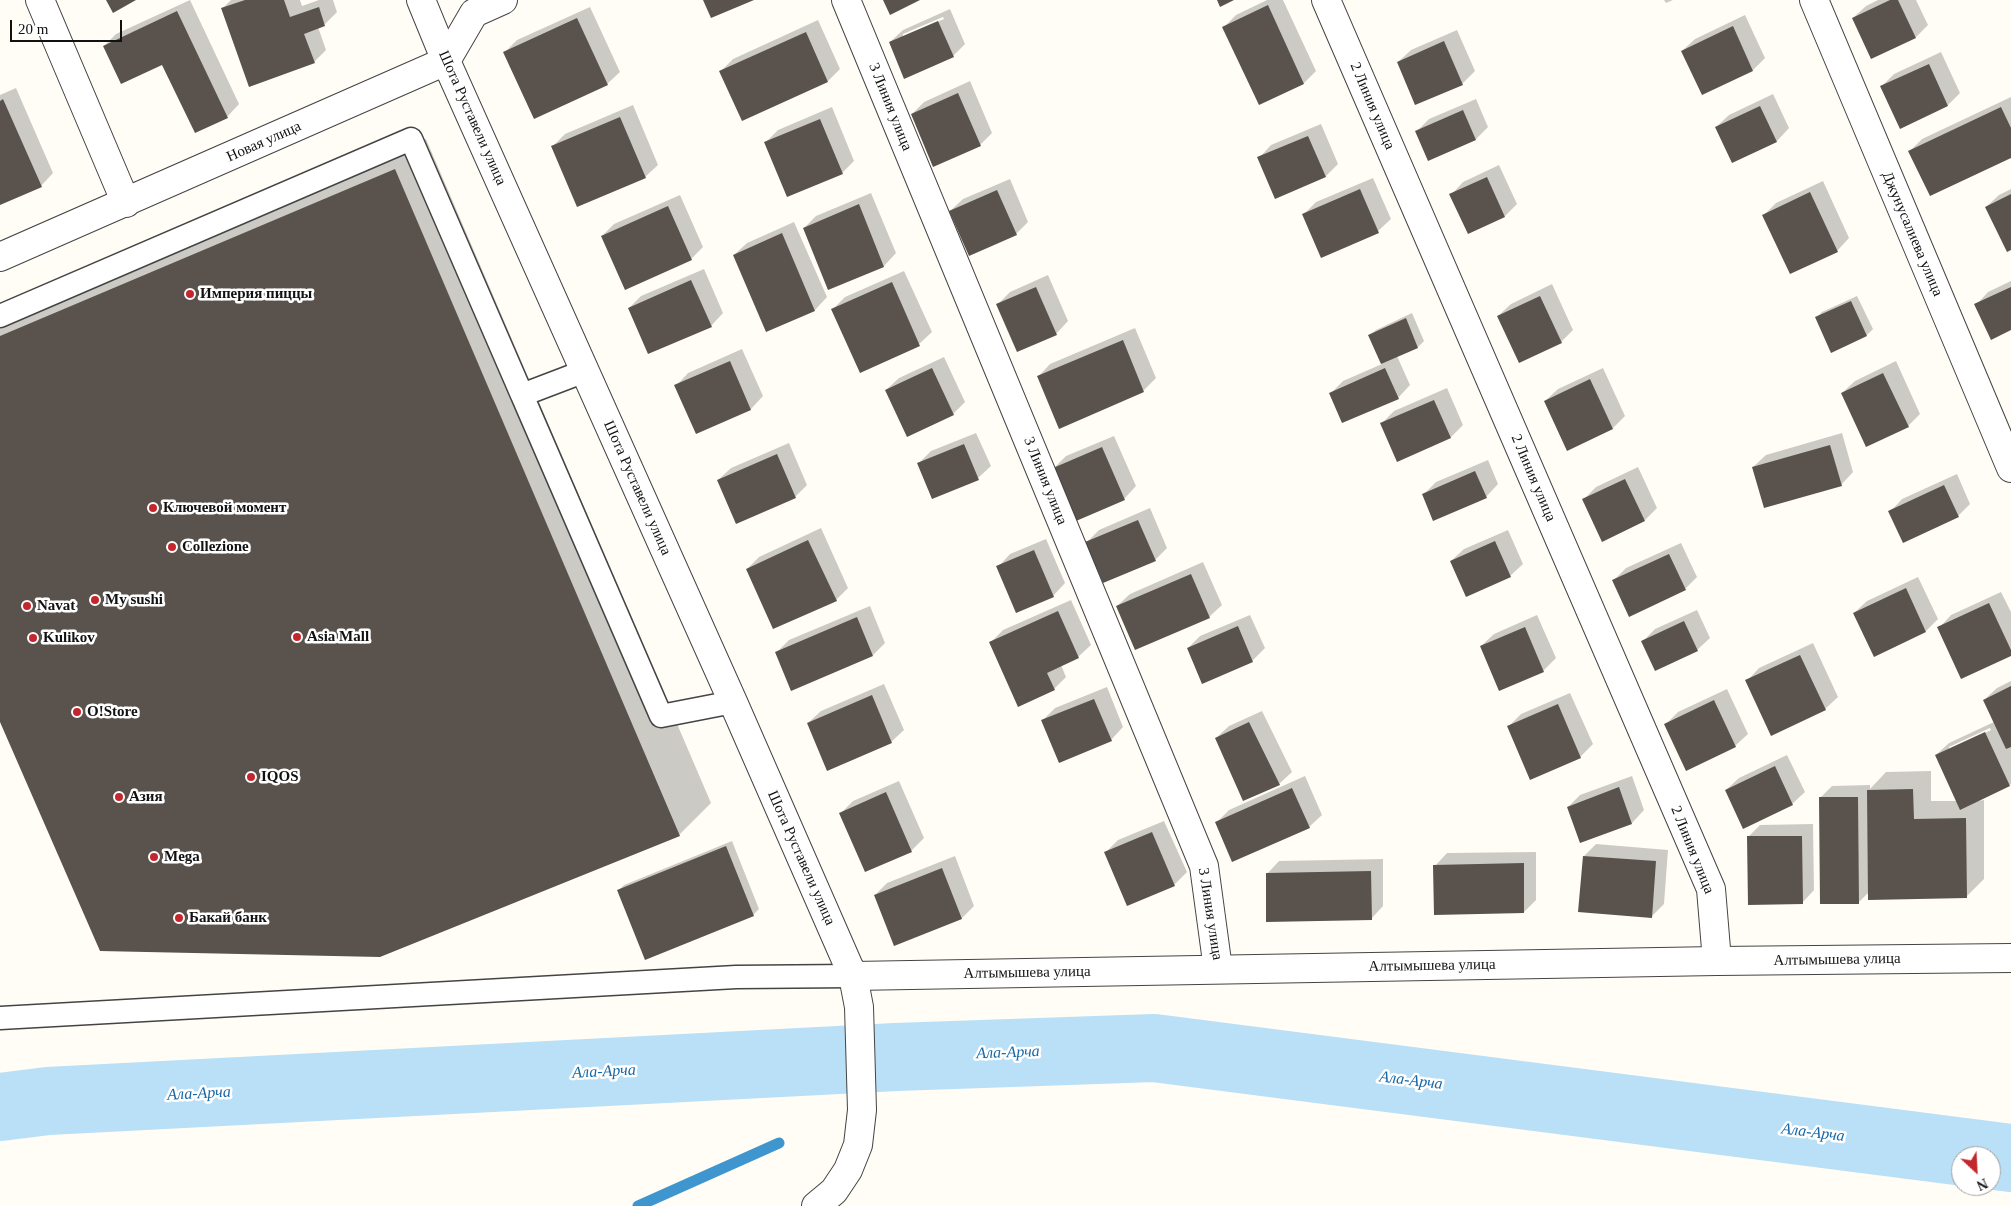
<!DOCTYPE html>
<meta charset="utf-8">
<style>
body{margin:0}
#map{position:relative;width:2011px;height:1206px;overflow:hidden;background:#fffdf5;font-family:Georgia,serif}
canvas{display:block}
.north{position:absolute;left:1951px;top:1146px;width:50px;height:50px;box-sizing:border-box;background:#fff;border:1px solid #a0a0a0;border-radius:50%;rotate:155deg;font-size:14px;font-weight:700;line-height:20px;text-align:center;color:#111}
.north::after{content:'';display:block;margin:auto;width:18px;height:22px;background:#c4262e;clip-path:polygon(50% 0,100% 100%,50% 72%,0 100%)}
.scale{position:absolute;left:10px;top:20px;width:112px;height:22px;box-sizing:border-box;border:2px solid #111;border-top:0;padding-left:6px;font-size:15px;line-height:18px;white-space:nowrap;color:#111;-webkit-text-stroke:4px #fff;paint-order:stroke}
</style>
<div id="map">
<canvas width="2011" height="1206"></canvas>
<div class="north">N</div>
<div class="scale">20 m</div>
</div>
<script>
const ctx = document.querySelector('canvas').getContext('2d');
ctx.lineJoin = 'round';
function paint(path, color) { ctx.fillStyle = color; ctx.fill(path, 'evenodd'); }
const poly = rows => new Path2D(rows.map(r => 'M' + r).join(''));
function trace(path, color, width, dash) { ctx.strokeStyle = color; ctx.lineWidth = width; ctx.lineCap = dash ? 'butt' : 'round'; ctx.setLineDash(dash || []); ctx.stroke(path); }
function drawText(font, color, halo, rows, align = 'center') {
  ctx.font = font + ' Georgia,serif'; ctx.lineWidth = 5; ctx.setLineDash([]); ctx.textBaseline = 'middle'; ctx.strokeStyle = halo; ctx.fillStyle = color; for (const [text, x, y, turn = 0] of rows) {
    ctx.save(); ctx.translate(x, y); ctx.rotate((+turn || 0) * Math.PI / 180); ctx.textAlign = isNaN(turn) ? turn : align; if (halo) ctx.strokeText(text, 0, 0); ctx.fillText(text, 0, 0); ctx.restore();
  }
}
paint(poly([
 [190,0,239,104,227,117,163,63,104,46,116,34],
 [231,0,300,0,302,6,319,0,333,0,337,12,325,24,318,27,326,50,314,62,223,8],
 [1267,0,1283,0,1316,71,1304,83,1259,104,1224,27,1236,15],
 [1664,0,1673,0,1666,3],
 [1878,0,1916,0,1928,25,1916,37,1853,18,1866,6],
 [590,7,620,72,607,84,505,52,517,40],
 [950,9,965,44,953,56,890,42,903,30],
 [943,17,944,19,903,37,903,34],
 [1745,15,1765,58,1753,70,1702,94,1682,51,1695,39],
 [818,20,840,69,828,81,721,71,733,59],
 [1457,30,1475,71,1462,84,1398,62,1411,50],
 [1941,52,1960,93,1948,105,1900,127,1881,87,1894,74],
 [970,81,992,133,980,145,912,114,924,102],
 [16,88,53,173,41,186,0,203,0,95],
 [1773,94,1789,128,1777,141,1732,161,1716,127,1729,115],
 [2011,97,2011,156,1910,151,1922,139],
 [1476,99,1488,127,1476,139,1417,131,1429,119],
 [633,105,658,165,645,177,553,146,565,134],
 [832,107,854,161,842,173,766,142,778,130],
 [1321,124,1338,164,1326,176,1259,158,1271,145],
 [426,139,711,803,679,835,0,720,0,319],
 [1499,165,1517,204,1505,216,1469,233,1451,195,1463,182],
 [1373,178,1391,219,1378,231,1321,256,1303,215,1316,202],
 [1010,179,1028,222,1016,234,950,211,963,199],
 [1823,181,1849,238,1837,251,1764,215,1776,203],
 [2011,189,2011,248,1986,207,1999,195],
 [871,193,896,253,884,266,829,288,804,228,816,216],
 [680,195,703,247,691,259,602,236,614,224],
 [794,222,827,297,815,310,766,330,734,255,747,243],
 [704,269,723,313,711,326,629,308,641,296],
 [904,271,932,332,919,344,860,371,832,310,845,297],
 [1048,275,1068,321,1056,334,998,304,1010,292],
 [2011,281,2011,329,1976,305,1988,292],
 [1552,284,1573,330,1561,342,1498,316,1511,304],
 [1857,296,1873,329,1867,335,1832,351,1816,318,1822,312],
 [1412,313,1424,341,1418,347,1397,356,1410,385,1398,398,1330,394,1343,381,1382,364,1370,335,1376,330],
 [1135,328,1156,378,1144,390,1060,427,1038,377,1050,364],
 [742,349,763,396,751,409,696,432,676,386,688,373],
 [944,357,965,402,953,414,886,390,899,378],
 [1896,361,1920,414,1908,426,1842,393,1855,381],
 [1603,368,1625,416,1613,428,1568,449,1545,401,1558,389],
 [1447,388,1463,425,1451,437,1397,460,1382,423,1394,411],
 [976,433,991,466,978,478,933,497,918,464,931,451],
 [1842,433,1853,472,1841,485,1753,467,1766,455],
 [1114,436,1136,486,1124,499,1054,468,1066,456],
 [789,443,807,485,795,497,718,480,731,468],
 [1488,460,1498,484,1486,497,1423,495,1436,482],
 [1638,467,1657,508,1645,520,1584,499,1596,487],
 [1957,474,1970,504,1958,516,1890,512,1902,499],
 [1150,508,1167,548,1155,560,1087,542,1099,530],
 [821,528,848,588,836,600,747,569,759,557],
 [1508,530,1523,564,1510,576,1451,561,1464,549],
 [1046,539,1065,583,1053,596,998,567,1010,554],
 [1681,543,1697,577,1685,589,1613,581,1626,568],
 [1203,562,1222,605,1209,617,1117,606,1130,594],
 [1918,577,1938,619,1926,631,1854,613,1867,601],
 [2001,592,2011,612,2011,655,1939,628,1951,615],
 [1071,600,1091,645,1078,657,1061,665,1066,677,1054,689,991,642,1003,630],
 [870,606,885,643,873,655,776,653,789,640],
 [1697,610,1710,638,1697,650,1656,669,1643,641,1655,629],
 [1250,615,1265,648,1252,661,1203,682,1188,648,1200,636],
 [1537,615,1556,658,1543,671,1481,646,1494,634],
 [1813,643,1838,697,1825,709,1747,681,1759,668],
 [2011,681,2011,784,1977,801,1984,800,1984,879,1966,897,1869,892,1859,902,1820,798,1832,786,1870,785,1870,789,1886,772,1931,771,1931,801,1958,801,1936,755,1949,743,1994,722,1984,700,1997,688],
 [1990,728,1991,730,1949,750,1949,747],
 [884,684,904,730,891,742,808,723,821,711],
 [1107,687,1123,727,1111,740,1043,720,1055,708],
 [1727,689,1748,734,1735,746,1666,724,1678,712],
 [1570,693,1593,744,1580,757,1508,727,1521,714],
 [1262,711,1292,772,1279,784,1216,738,1229,726],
 [1787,755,1805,792,1792,804,1726,790,1739,778],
 [1305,776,1322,815,1309,827,1217,822,1229,810],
 [1632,776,1644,810,1632,823,1568,807,1580,795],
 [899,781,924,838,911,851,841,813,853,801],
 [1164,821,1187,872,1174,885,1106,852,1118,840],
 [1813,824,1814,890,1802,903,1748,837,1760,825],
 [732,841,759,909,753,915,618,891,624,885],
 [1596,844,1668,850,1664,904,1651,917,1584,856],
 [1536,852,1536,900,1524,912,1435,866,1447,853],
 [955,856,974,906,962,918,894,945,875,895,887,883],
 [1383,859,1383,906,1371,919,1267,874,1279,861]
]), '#0003');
trace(poly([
 [638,1206,779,1143]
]), '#3f96cf', 11);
trace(poly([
 [0,1107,48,1101,896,1057,1154,1048,2011,1158]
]), '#b9e0f7', 68);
paint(poly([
 [106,0,136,0,113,13],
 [245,0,284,0,290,17,319,7,325,26,304,34,315,63,249,87,221,8],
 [703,0,754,0,711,18],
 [883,0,920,0,890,15],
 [1217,0,1234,0,1220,7],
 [1890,0,1898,0,1916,38,1871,59,1852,18],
 [1268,5,1304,84,1259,105,1222,27],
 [177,11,228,118,195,133,162,65,121,84,103,46],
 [577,18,608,85,534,119,503,52],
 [938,21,954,57,904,79,889,42],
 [1733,26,1753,71,1702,95,1681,51],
 [806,32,828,82,742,121,719,71],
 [1444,41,1463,85,1415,105,1397,62],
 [1929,64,1948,106,1900,129,1880,86],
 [958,93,981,146,933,167,911,114],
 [3,99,42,187,0,205,0,101],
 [1760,106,1777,142,1732,163,1715,127],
 [2001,107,2011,128,2011,158,1930,196,1908,151],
 [1463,110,1476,140,1428,161,1415,131],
 [620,117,646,178,577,207,551,146],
 [820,119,843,174,787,197,764,142],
 [1308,136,1326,177,1275,199,1257,157],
 [395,169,680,836,380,957,100,951,0,722,0,336],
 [1487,177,1505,217,1468,234,1449,194],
 [1360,189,1379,233,1321,258,1302,214],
 [997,190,1017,235,969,256,949,211],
 [1810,192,1838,252,1790,274,1762,215],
 [2011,194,2011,250,2007,252,1985,207],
 [859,204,884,267,828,290,803,228],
 [668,206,692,260,625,290,601,236],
 [782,233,815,311,766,332,733,255],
 [691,280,712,327,648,354,628,308],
 [892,282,920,346,860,373,831,309],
 [1036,287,1057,335,1017,352,996,304],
 [2011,287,2011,330,1991,340,1974,304],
 [1540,296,1562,343,1519,363,1497,316],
 [1851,301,1867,336,1831,353,1815,317],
 [1406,318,1418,348,1381,364,1368,335],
 [1123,340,1144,392,1059,429,1037,376],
 [730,361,751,410,696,434,674,385],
 [932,368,954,415,907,437,885,390],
 [1385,368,1399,399,1342,423,1329,393],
 [1883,373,1909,427,1866,447,1841,393],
 [1590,379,1613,429,1567,451,1544,401],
 [1434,400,1451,438,1397,462,1380,423],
 [964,444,979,480,932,499,917,463],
 [1830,445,1842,486,1764,508,1752,467],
 [1102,447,1125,500,1076,521,1053,468],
 [777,454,796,498,736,524,717,480],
 [1475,471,1487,498,1433,521,1422,494],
 [1625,479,1645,521,1602,542,1582,499],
 [1944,485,1959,517,1903,543,1888,511],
 [1138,520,1156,561,1103,583,1085,542],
 [808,540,837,601,773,629,746,569],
 [1495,541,1511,577,1466,597,1450,561],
 [1034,550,1054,597,1016,613,996,566],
 [1669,554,1686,590,1629,617,1612,580],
 [1191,574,1210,618,1135,650,1116,606],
 [1906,588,1926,632,1874,657,1853,613],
 [1989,603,2011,650,2011,656,1961,679,1937,627],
 [1058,611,1079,658,1047,673,1055,690,1018,707,989,642],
 [857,617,873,656,791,691,775,652],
 [1684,621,1698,651,1655,671,1641,641],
 [1238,626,1253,662,1202,684,1187,648],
 [1525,627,1544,672,1499,691,1480,646],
 [1800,655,1826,710,1771,736,1745,680],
 [2011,686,2011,747,2006,749,1983,700],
 [872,695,892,743,827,771,807,723],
 [1094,699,1112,741,1059,763,1041,720],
 [1714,700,1736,747,1686,771,1664,724],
 [1558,704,1581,758,1530,780,1507,726],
 [1249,722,1280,785,1243,801,1215,738],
 [1985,732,2010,786,1960,810,1935,755],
 [1775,766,1793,805,1743,829,1725,790],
 [1619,787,1632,824,1580,843,1567,807],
 [1292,788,1310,828,1232,862,1215,822],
 [1913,789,1914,819,1966,818,1967,898,1868,900,1867,790],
 [886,792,912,852,865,872,839,813],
 [1819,797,1858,797,1859,904,1820,904],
 [1152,832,1175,886,1127,906,1104,852],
 [1747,836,1802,836,1803,904,1748,905],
 [726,846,754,916,645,960,617,890],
 [1583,856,1656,861,1652,918,1578,912],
 [1524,863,1524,913,1434,915,1433,865],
 [942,868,962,919,894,946,874,895],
 [1371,871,1372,920,1266,922,1266,873]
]), '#5a524d');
const service = poly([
 [0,316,411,139,522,395],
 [585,371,522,395,661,716,733,702],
 [0,1018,736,977,853,976]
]);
const minor = poly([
 [40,0,126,203],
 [846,0,1204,866,1218,969],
 [1326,0,1711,889,1717,961],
 [1814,0,2011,468],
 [0,257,446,61,474,13,503,0]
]);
const tertiary = poly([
 [421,0,446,61,733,702,853,976,859,1007,862,1110,858,1145,848,1170,834,1191,816,1206],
 [853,976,1717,961,2011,958]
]);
trace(service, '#444', 25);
trace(minor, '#444', 30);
trace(tertiary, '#444', 30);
trace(service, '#fff', 22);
trace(minor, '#fff', 28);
trace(tertiary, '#fff', 28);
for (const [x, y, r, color] of [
 [190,294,5,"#c4262e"],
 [153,508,5,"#c4262e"],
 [172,547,5,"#c4262e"],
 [95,600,5,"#c4262e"],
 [27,606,5,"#c4262e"],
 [297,637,5,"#c4262e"],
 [33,638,5,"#c4262e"],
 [77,712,5,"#c4262e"],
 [251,777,5,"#c4262e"],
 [119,797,5,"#c4262e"],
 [154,857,5,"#c4262e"],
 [179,918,5,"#c4262e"]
]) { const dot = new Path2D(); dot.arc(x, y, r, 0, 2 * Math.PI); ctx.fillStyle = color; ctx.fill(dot); trace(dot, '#fff', 2); }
drawText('15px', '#111', '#fff', [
 ["2 Линия улица",1372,106,67],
 ["3 Линия улица",890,107,68],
 ["Шота Руставели улица",472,118,66],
 ["Новая улица",264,142,-24],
 ["Джунусалиева улица",1912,234,67],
 ["2 Линия улица",1533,478,67],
 ["3 Линия улица",1045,481,68],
 ["Шота Руставели улица",637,488,66],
 ["2 Линия улица",1692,850,68],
 ["Шота Руставели улица",801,858,66],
 ["3 Линия улица",1210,914,81],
 ["Алтымышева улица",1837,960,-1],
 ["Алтымышева улица",1432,966,-1],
 ["Алтымышева улица",1027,973,-1]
]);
drawText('bold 15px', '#111', '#fff', [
 ["Империя пиццы",200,294],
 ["Ключевой момент",163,508],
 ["Cоllezione",182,547],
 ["My sushi",105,600],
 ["Navat",37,606],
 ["Asia Mall",307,637],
 ["Kulikov",43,638],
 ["O!Store",87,712],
 ["IQOS",261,777],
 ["Азия",129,797],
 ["Mega",164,857],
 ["Бакай банк",189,918]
], 'left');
drawText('italic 16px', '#1768a6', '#fff', [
 ["Ала-Арча",1008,1053,-2],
 ["Ала-Арча",604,1072,-3],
 ["Ала-Арча",1411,1081,7],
 ["Ала-Арча",199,1094,-3],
 ["Ала-Арча",1813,1133,7]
]);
</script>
